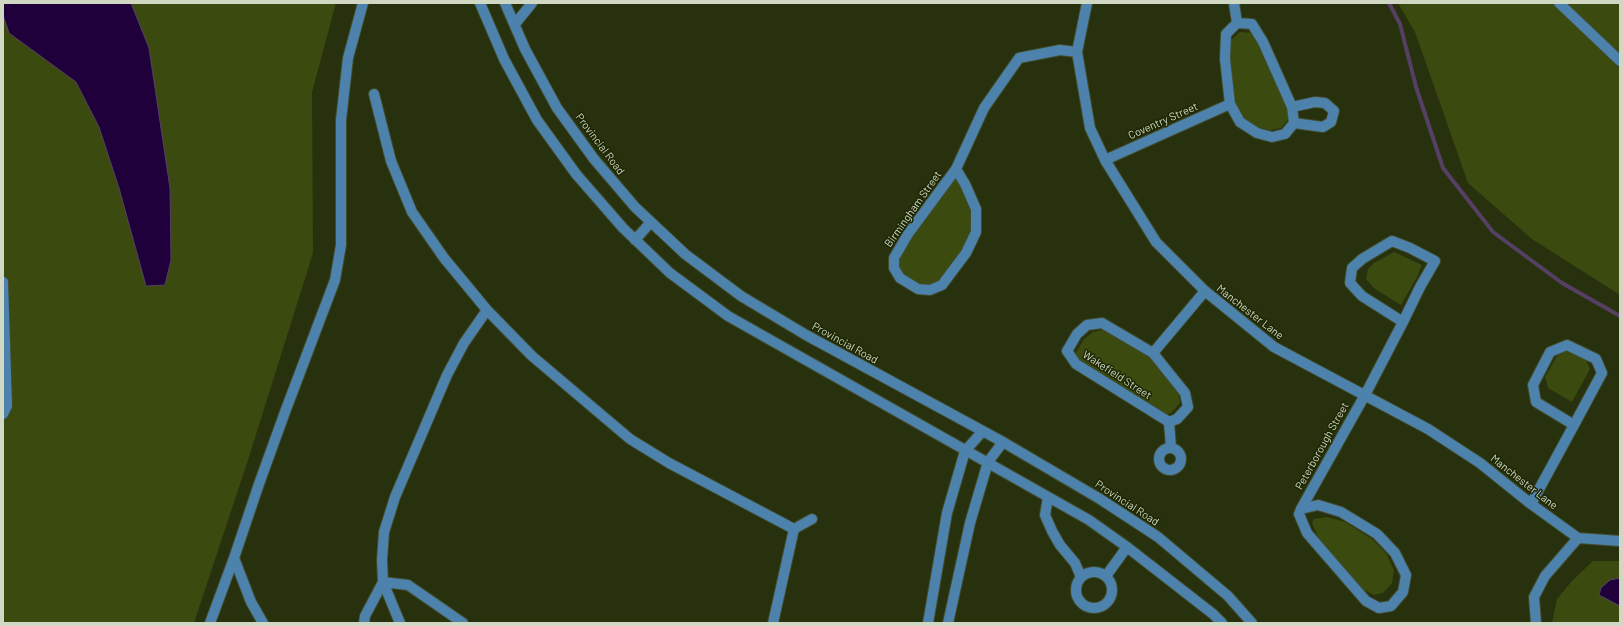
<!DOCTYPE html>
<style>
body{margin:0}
#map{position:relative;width:1623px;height:626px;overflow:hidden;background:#27310e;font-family:Barlow,sans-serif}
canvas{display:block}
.frame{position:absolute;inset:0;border:4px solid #d0d7c3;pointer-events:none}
</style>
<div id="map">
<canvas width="1623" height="626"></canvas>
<div class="frame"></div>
</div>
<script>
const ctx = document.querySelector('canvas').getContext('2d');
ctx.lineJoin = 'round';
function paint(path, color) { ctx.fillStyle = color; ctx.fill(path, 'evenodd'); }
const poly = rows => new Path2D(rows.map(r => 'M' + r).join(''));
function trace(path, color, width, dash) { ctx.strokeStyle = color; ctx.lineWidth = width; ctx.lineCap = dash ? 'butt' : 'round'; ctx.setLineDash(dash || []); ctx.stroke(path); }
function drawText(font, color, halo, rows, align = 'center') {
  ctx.font = font + ' Barlow,sans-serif'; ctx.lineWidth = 3; ctx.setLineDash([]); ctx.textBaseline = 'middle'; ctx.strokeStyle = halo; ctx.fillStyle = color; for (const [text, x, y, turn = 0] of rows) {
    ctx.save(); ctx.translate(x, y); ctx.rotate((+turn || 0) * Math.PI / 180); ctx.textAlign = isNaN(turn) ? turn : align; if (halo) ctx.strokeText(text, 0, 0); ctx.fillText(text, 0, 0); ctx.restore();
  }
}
paint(poly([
 [3,3,336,3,312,92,313,253,248,460,194,623,3,623],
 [1398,3,1620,3,1620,295,1532,239,1468,183,1415,32],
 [1240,32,1253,33,1262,48,1287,104,1289,118,1281,128,1270,130,1257,127,1242,118,1234,102,1229,63,1230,41],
 [956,169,976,209,976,232,942,285,918,289,894,268,908,234],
 [1394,252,1422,265,1417,277,1401,305,1374,288,1366,279,1368,269,1374,263],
 [1106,329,1150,356,1178,390,1180,403,1171,413,1164,416,1083,366,1075,354,1084,339,1093,332],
 [1567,351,1586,360,1590,369,1572,402,1548,388,1545,377,1557,356],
 [1327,517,1345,522,1372,539,1386,553,1394,570,1392,583,1383,593,1374,595,1364,590,1318,537,1312,523,1314,519],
 [1593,561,1620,561,1620,623,1552,623,1557,599,1572,581]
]), '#3b4b10');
const water = poly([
 [3,3,131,3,149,48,170,188,171,260,165,285,146,286,119,188,99,127,76,82,9,33,3,15,3,3],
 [1620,578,1620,606,1599,595,1601,588,1610,580,1620,578]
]);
paint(water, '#20003a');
trace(water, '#554063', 1);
trace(poly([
 [1389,3,1400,24,1416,87,1443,168,1493,232,1562,283,1620,316]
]), '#554063', 4);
const minor = poly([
 [480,3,504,59,537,120,576,174,623,228,670,273,728,316,1089,520,1127,547,1213,614,1222,623],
 [505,3,525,49,557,108,594,159,635,207,685,254,741,296,806,335,1003,442,1100,499,1158,537,1228,596,1252,623],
 [1087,3,1077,52,1090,128,1105,160,1156,242,1205,291,1274,347,1428,429,1480,463,1531,504,1578,538],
 [1234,3,1237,23],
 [1559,3,1620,61],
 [1237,23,1252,24,1263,42,1292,107,1294,123,1285,134,1272,137,1257,133,1240,122,1230,104,1225,59,1226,34,1237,23],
 [515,24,532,3],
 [374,94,391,161,412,212,444,258,487,310,532,356,630,439,669,463,794,529,773,623],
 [1292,107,1315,102,1325,103,1334,111,1331,122,1323,127,1294,123],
 [1105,160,1230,104],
 [956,169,965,184,976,209,976,232,966,253,942,285,930,290,918,289,900,278,894,268,894,258,908,234,956,169,984,108,1019,58,1060,50,1077,52],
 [635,240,651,222],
 [3,282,7,406,3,414],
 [1102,323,1153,353,1185,393,1188,407,1177,419,1169,422,1076,364,1067,351,1077,334,1087,325,1102,323],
 [1153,353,1205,291],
 [1169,422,1171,448],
 '1159 459a11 11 0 1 1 22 0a11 11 0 1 1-22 0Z',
 [1048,497,1045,515,1052,531,1060,545,1075,563,1081,577],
 [1531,504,1574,425,1602,373,1596,359,1567,345,1550,352,1533,385,1536,402,1574,425],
 [1301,509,1318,505,1341,512,1377,534,1395,553,1406,575,1403,592,1391,606,1379,608,1366,601,1307,533,1299,514,1301,509,1365,395,1403,322,1420,287,1435,261,1410,248,1392,241,1362,259,1352,268,1350,283,1362,296,1403,322],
 [794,529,812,519],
 [234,558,251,602,263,623],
 '1076 590a18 18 0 1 1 36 0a18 18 0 1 1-36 0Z',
 [1106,576,1127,547],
 [210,623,234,558,259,484,285,412,335,280,341,245,341,120,348,58,363,3],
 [364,623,365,616,383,582,408,585,463,623],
 [400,623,383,582,382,560,384,532,395,497,447,375,464,343,487,310],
 [928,623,947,513,965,451,982,432],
 [948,623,970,523,988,462,1003,442],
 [1536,623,1534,597,1545,576,1578,538,1620,541]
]);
trace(minor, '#424c2b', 12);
trace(minor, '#4c82ac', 10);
drawText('11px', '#d0d7c3', '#1d2704', [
 ["Coventry Street",1163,121,-24],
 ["Provincial Road",600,144,53],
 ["Birmingham Street",913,209,-55],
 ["Manchester Lane",1250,312,38],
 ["Provincial Road",845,343,29],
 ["Wakefield Street",1117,375,33],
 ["Peterborough Street",1322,446,-61],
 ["Manchester Lane",1524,482,38],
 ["Provincial Road",1127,503,33]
]);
</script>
